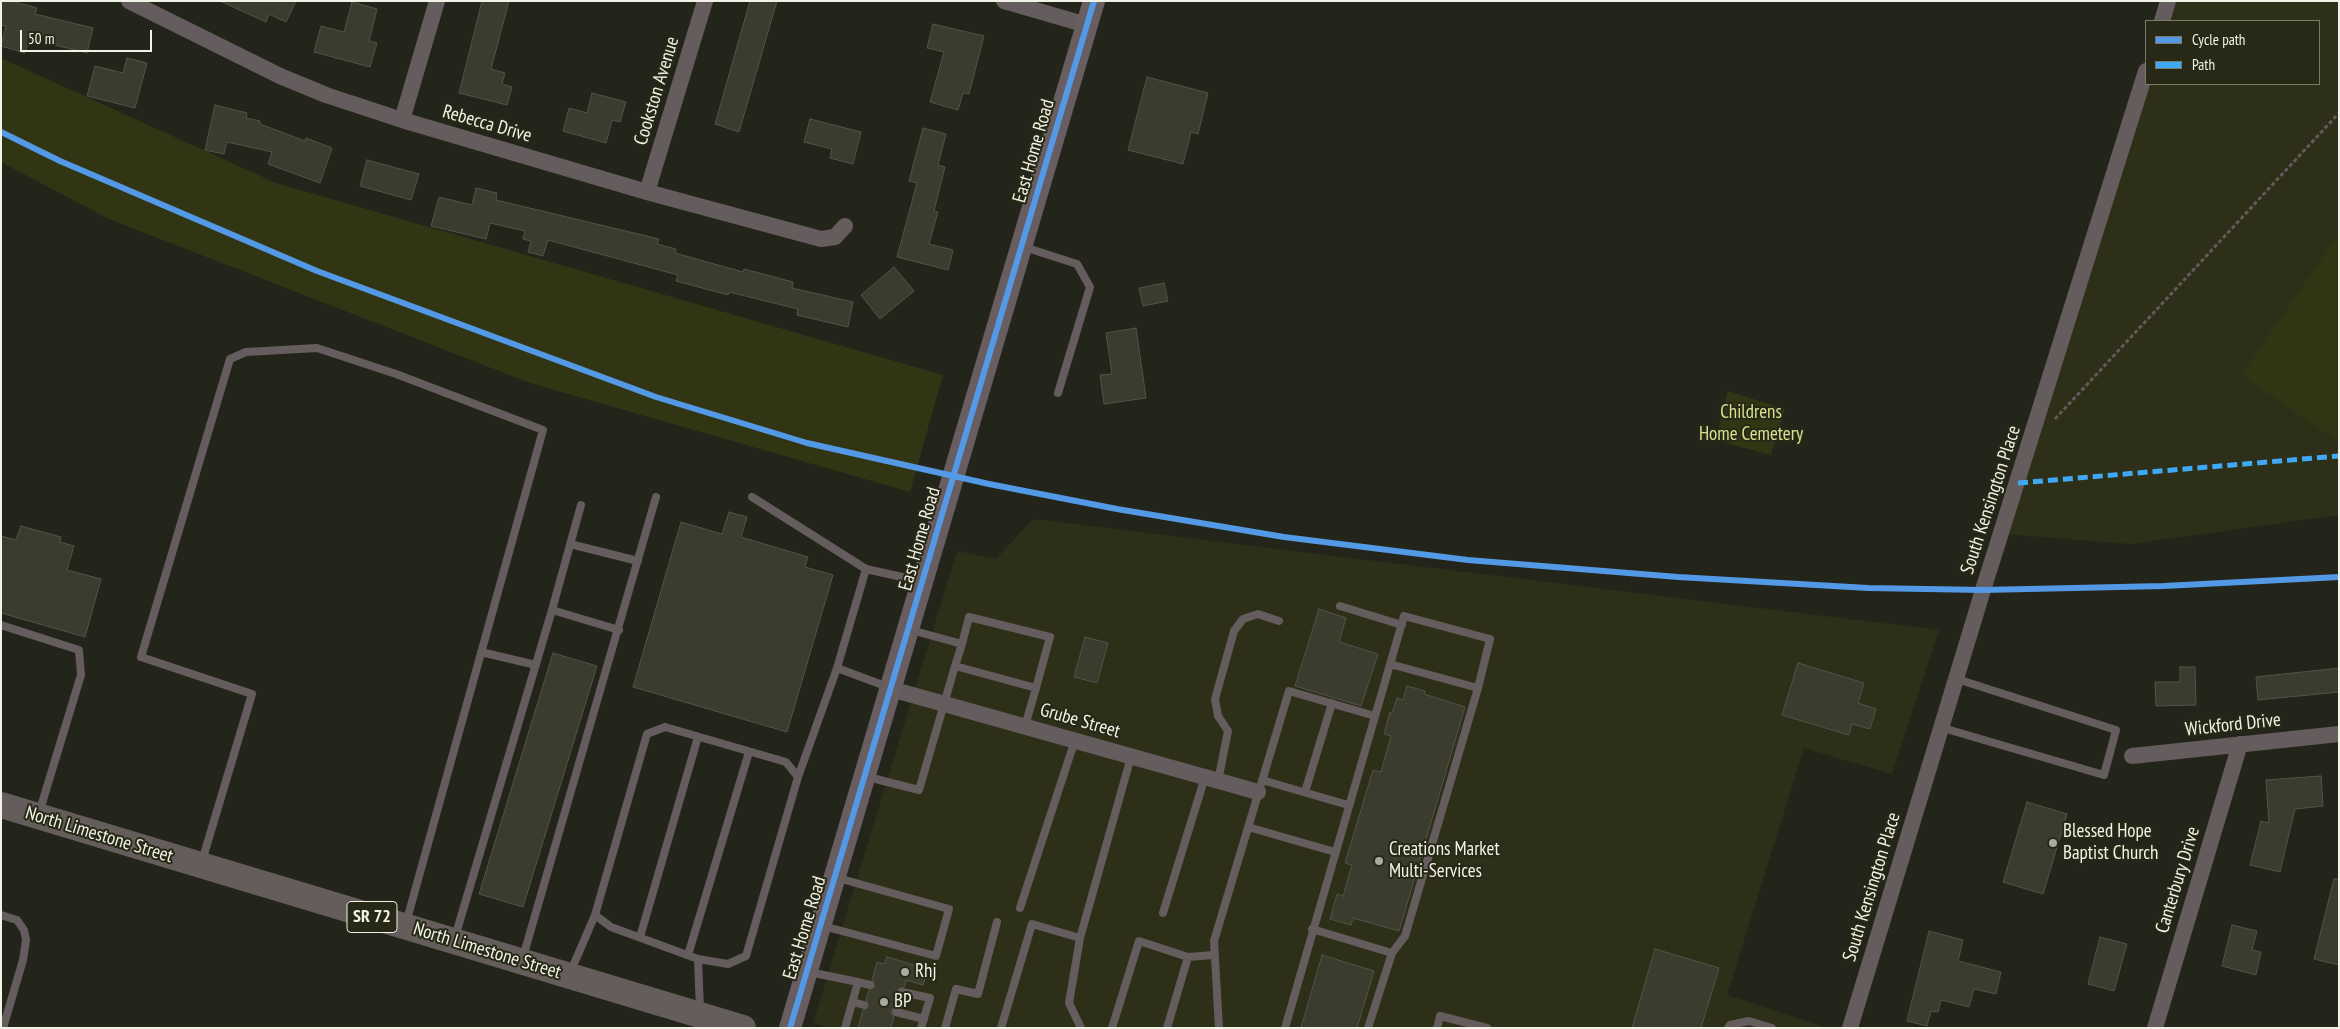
<!DOCTYPE html>
<style>
body{margin:0}
#map{position:relative;width:2340px;height:1029px;overflow:hidden;background:#24251a;font-family:"PT Sans Narrow",sans-serif}
canvas{display:block}
.frame{position:absolute;inset:0;border:2px solid #f1f3e7;pointer-events:none}
.legend{position:absolute;left:2145px;top:20px;width:175px;height:65px;box-sizing:border-box;background:#272916;border:1px solid #787a6a;margin:0;padding:6px 9px;list-style:none;font-size:15px;color:#f1f3e7}
.legend li{display:flex;align-items:center;gap:10px;height:25px}
.legend b{width:25px;border:1px solid #787a6a}
.scale{position:absolute;left:20px;top:30px;width:132px;height:22px;box-sizing:border-box;border:2px solid #f1f3e7;border-top:0;padding-left:6px;font-size:15px;line-height:18px;white-space:nowrap;color:#f1f3e7;-webkit-text-stroke:4px #272916;paint-order:stroke}
</style>
<div id="map">
<canvas width="2340" height="1029"></canvas>
<div class="frame"></div>
<ul class="legend">
<li><b style="height:6px;background:#5399e6"></b>Cycle path</li>
<li><b style="height:6px;background:#3fa9f5"></b>Path</li>
</ul>
<div class="scale">50 m</div>
</div>
<script>
const ctx = document.querySelector('canvas').getContext('2d');
ctx.lineJoin = 'round';
function paint(path, color) { ctx.fillStyle = color; ctx.fill(path, 'evenodd'); }
const poly = rows => new Path2D(rows.map(r => 'M' + r).join(''));
function trace(path, color, width, dash) { ctx.strokeStyle = color; ctx.lineWidth = width; ctx.lineCap = dash ? 'butt' : 'round'; ctx.setLineDash(dash || []); ctx.stroke(path); }
function drawText(font, color, halo, rows, align = 'center') {
  ctx.font = font + ' "PT Sans Narrow",sans-serif'; ctx.lineWidth = 4; ctx.setLineDash([]); ctx.textBaseline = 'middle'; ctx.strokeStyle = halo; ctx.fillStyle = color; for (const [text, x, y, turn = 0] of rows) {
    ctx.save(); ctx.translate(x, y); ctx.rotate((+turn || 0) * Math.PI / 180); ctx.textAlign = isNaN(turn) ? turn : align; if (halo) ctx.strokeText(text, 0, 0); ctx.fillText(text, 0, 0); ctx.restore();
  }
}
paint(poly([
 [2168,1,2339,1,2339,515,2131,544,2002,534,2146,84,2319,84,2319,21,2162,21],
 [1033,519,1939,630,1892,774,1804,748,1727,995,1827,1028,829,1028,813,1023,957,551,996,559]
]), '#2d2f18');
paint(poly([
 [1,58,276,183,943,375,910,492,530,383,109,219,1,162],
 [2339,234,2339,442,2241,375],
 [1728,391,1785,409,1771,455,1715,440]
]), '#313514');
const building = poly([
 [1,1,11,1,37,8,35,14,93,28,87,53,55,45,56,39,31,32,25,53,1,46,6,26,1,25,1,1],
 [220,1,296,1,286,22,269,14,266,22,220,1],
 [482,1,509,1,491,69,505,73,502,84,512,87,507,105,459,93,482,1],
 [750,1,777,1,739,132,715,124,750,1],
 [352,2,377,9,369,41,377,43,370,67,314,52,321,26,344,32,352,2],
 [933,24,984,36,969,94,963,93,958,110,930,102,944,52,927,48,933,24],
 [127,58,147,63,135,108,87,96,95,66,123,73,127,58],
 [1147,77,1208,93,1198,134,1191,132,1183,164,1128,150,1147,77],
 [592,93,626,102,620,122,612,120,606,143,563,131,569,108,587,113,592,93],
 [215,105,247,113,246,118,260,121,260,124,305,141,306,138,332,148,320,183,268,164,272,152,227,142,224,154,205,150,215,105],
 [810,119,861,132,853,164,830,158,832,149,804,142,810,119],
 [923,128,946,134,938,165,945,167,934,211,938,212,929,244,953,250,948,270,897,257,917,183,909,181,923,128],
 [367,160,419,174,411,200,360,186,367,160],
 [476,188,497,193,496,200,659,239,657,244,676,249,675,253,743,272,744,269,793,282,792,288,853,302,848,327,797,315,798,309,729,292,728,295,676,281,678,275,548,240,543,256,528,252,531,241,523,239,525,231,490,223,486,239,431,226,439,197,472,205,476,188],
 [894,267,914,291,880,319,861,295,894,267],
 [1164,283,1168,301,1143,306,1139,288,1164,283],
 [1136,328,1146,398,1104,404,1100,375,1112,374,1106,333,1136,328],
 [729,512,747,517,741,537,808,557,805,567,833,575,787,732,633,687,681,522,722,534,729,512],
 [21,526,61,537,60,542,74,546,67,570,101,579,85,637,1,613,1,536,16,540,21,526],
 [1319,609,1346,618,1339,642,1378,654,1361,706,1295,686,1319,609],
 [1085,637,1108,643,1097,683,1074,677,1085,637],
 [553,653,597,666,523,907,479,894,553,653],
 [1798,663,1864,683,1858,703,1876,709,1870,729,1852,724,1849,735,1782,715,1798,663],
 [2180,667,2195,667,2196,705,2156,706,2155,682,2180,682,2180,667],
 [2339,668,2339,692,2258,700,2256,677,2339,668],
 [1407,686,1425,691,1424,694,1465,707,1399,931,1353,918,1351,925,1330,919,1337,894,1343,896,1352,865,1345,863,1373,770,1381,772,1391,736,1384,734,1390,712,1392,713,1397,698,1403,700,1407,686],
 [2321,776,2323,806,2295,809,2280,872,2250,865,2261,821,2269,823,2266,780,2321,776],
 [2027,802,2067,814,2043,894,2003,882,2027,802],
 [2334,879,2339,879,2339,965,2314,959,2334,879],
 [2232,925,2257,931,2252,950,2261,952,2256,975,2222,966,2232,925],
 [1929,931,1963,940,1958,961,2001,972,1996,994,1974,989,1969,1007,1941,1000,1938,1012,1931,1011,1927,1026,1907,1021,1929,931],
 [2100,937,2127,944,2114,991,2088,984,2100,937],
 [1655,949,1719,968,1701,1028,1632,1028,1655,949],
 [1322,955,1374,971,1357,1028,1301,1028,1322,955],
 [887,957,928,969,923,985,906,980,904,987,898,989,897,994,900,997,898,1007,891,1010,891,1014,894,1017,891,1028,858,1028,863,1010,869,1007,866,1000,869,990,875,987,872,980,877,962,884,964,887,957]
]);
paint(building, '#3b3c2e');
trace(building, '#52534a', 1);
trace(poly([
 [2055,419,2339,113]
]), '#615b5b', 3, [4, 2.5]);
trace(poly([
 [1024,247,1077,264,1090,287,1058,393],
 [752,497,866,569],
 [570,544,638,561],
 [1340,606,1402,625],
 [552,610,581,505],
 [1,625,79,650,81,675,39,813],
 [911,630,962,644,969,617,1050,637,1036,688,955,666,962,644],
 [481,652,536,665],
 [1390,664,1478,688],
 [837,668,866,569,920,581],
 [1025,726,1036,688],
 [665,727,786,762,798,777,746,956,728,964,698,959,611,927,595,915,647,734,665,727],
 [1943,728,2104,775,2116,730,1957,679],
 [798,777,837,668,888,687],
 [868,777,919,790,955,666],
 [1262,780,1348,805],
 [1218,781,1228,731,1218,716,1215,699,1234,631,1243,619,1258,614,1279,621],
 [1305,792,1332,703],
 [1248,827,1335,852],
 [202,861,252,694,141,657,230,359,246,352,317,348,396,374,543,430,406,923],
 [1020,908,1075,740],
 [1163,913,1205,777],
 [1,915,17,920,24,930,26,940,23,960,3,1028],
 [823,926,936,956,949,909,838,878],
 [1312,929,1392,953],
 [455,937,552,610,619,630],
 [640,937,698,737],
 [688,955,749,752],
 [523,957,656,497],
 [1188,957,1213,955],
 [698,959,700,1010],
 [809,972,858,982,845,1028],
 [570,973,595,915],
 [858,982,870,985],
 [902,992,930,998,921,1028],
 [853,1002,864,1005],
 [896,1012,924,1019],
 [945,1028,956,989,978,994,997,922],
 [1001,1028,1032,924,1080,938],
 [1081,1028,1069,1003,1080,938,1131,757],
 [1112,1028,1139,941,1188,957,1167,1028],
 [1219,1028,1214,941,1289,691,1375,716],
 [1285,1028,1404,616,1490,639,1478,688,1405,936,1392,953,1368,1028],
 [1437,1028,1440,1016,1487,1028],
 [1728,1028,1730,1025,1749,1021,1772,1028]
]), '#655c5e', 8);
trace(poly([
 [129,1,280,76,326,95,402,120,647,192,821,239,835,237,845,226],
 [1004,1,1087,25],
 [2162,21,2168,1],
 [402,120,437,1],
 [647,192,705,1],
 [891,689,1258,792],
 [2132,756,2339,734],
 [1850,1028,1983,590,2146,71],
 [2155,1028,2240,744]
]), '#655c5e', 16);
trace(poly([
 [790,1028,1094,1]
]), '#685d60', 22);
trace(poly([
 [1,805,743,1028]
]), '#655c5c', 26);
trace(poly([
 [2018,483,2339,456]
]), '#3fa9f5', 5, [10, 5]);
trace(poly([
 [1,132,60,161,317,271,656,397,807,443,989,484,1117,509,1284,537,1468,560,1678,577,1868,588,1983,590,2164,586,2339,577],
 [790,1028,1094,1]
]), '#5399e6', 6);
for (const [x, y, r, color] of [
 [2053,843,5,"#a9ab9f"],
 [1379,861,5,"#a9ab9f"],
 [905,972,5,"#a9ab9f"],
 [884,1002,5,"#a9ab9f"]
]) { const dot = new Path2D(); dot.arc(x, y, r, 0, 2 * Math.PI); ctx.fillStyle = color; ctx.fill(dot); trace(dot, '#272916', 2); }
for (const [x, y, w] of [
 [372,917,50]
]) { const box = new Path2D(); box.roundRect(x - w / 2, y - 15.5, w, 31, 4); ctx.fillStyle = '#272916'; ctx.fill(box); trace(box, '#f1f3e7', 1); }
drawText('bold 18px', '#f1f3e7', null, [
 ["SR 72",372,917]
]);
drawText('19px', '#f1f3e7', '#272916', [
 ["Cookston Avenue",657,91,-73],
 ["Rebecca Drive",487,124,16],
 ["East Home Road",1034,151,-74],
 ["South Kensington Place",1991,500,-72],
 ["East Home Road",920,539,-74],
 ["Grube Street",1080,721,16],
 ["Wickford Drive",2233,725,-6],
 ["North Limestone Street",99,835,17],
 ["Canterbury Drive",2178,880,-73],
 ["South Kensington Place",1872,887,-73],
 ["East Home Road",805,928,-73],
 ["North Limestone Street",487,951,17]
]);
drawText('19px', '#d7e190', '#272916', [
 ["Childrens",1751,413],
 ["Home Cemetery",1751,435]
]);
drawText('19px', '#f1f3e7', '#272916', [
 ["Blessed Hope",2063,832],
 ["Baptist Church",2063,854],
 ["Creations Market",1389,850],
 ["Multi-Services",1389,872],
 ["Rhj",915,972],
 ["BP",894,1002]
], 'left');
</script>
